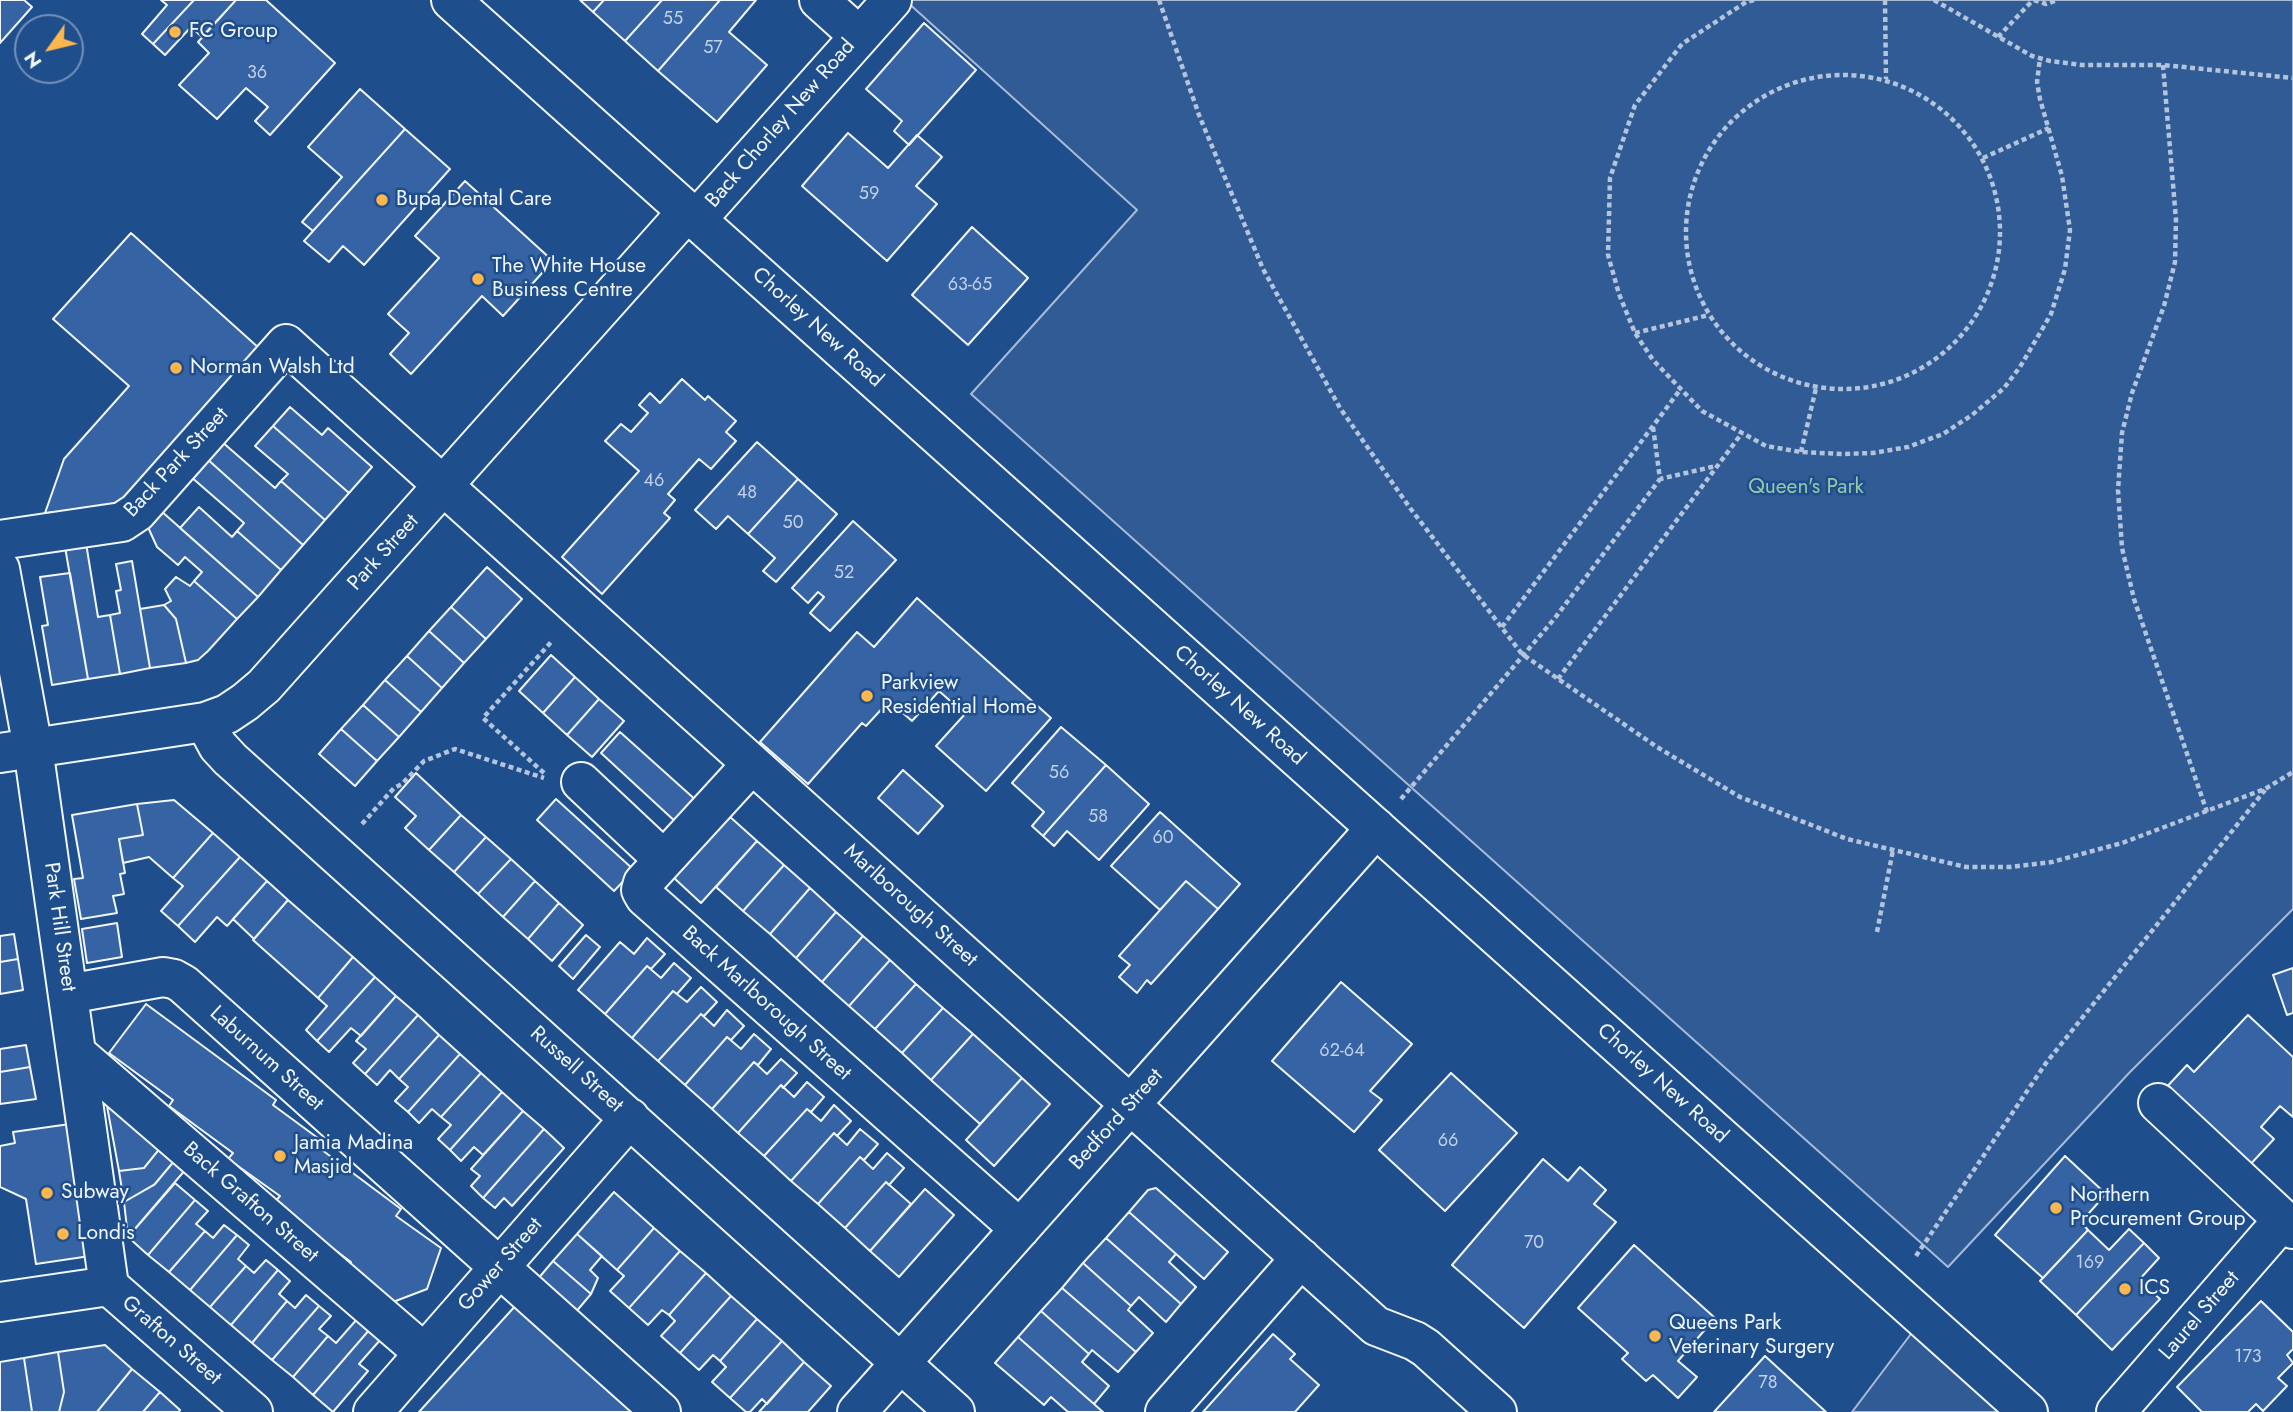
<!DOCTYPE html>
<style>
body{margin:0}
#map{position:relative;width:2293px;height:1412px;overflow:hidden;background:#1f4e8c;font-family:Jost,sans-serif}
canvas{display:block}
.north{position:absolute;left:14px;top:14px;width:70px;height:70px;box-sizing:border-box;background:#1f4e8c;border:2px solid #7391ba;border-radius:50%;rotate:236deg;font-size:19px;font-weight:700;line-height:28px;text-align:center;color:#f2f6ff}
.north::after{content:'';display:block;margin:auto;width:24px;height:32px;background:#ffb74d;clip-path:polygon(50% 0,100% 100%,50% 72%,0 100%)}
</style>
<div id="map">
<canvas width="2293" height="1412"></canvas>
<div class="north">N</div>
</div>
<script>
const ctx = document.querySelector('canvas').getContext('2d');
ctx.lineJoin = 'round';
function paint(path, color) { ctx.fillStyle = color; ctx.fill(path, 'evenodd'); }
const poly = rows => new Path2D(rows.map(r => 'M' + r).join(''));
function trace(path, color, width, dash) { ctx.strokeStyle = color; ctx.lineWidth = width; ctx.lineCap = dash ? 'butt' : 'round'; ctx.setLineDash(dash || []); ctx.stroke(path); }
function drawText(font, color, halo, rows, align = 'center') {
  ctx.font = font + ' Jost,sans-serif'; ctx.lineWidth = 5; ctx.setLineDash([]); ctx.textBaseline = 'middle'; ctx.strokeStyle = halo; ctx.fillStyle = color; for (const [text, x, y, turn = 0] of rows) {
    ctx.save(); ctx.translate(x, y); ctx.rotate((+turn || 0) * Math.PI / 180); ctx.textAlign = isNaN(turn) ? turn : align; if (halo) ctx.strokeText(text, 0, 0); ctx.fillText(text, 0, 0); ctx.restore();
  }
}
const built = poly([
 [905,0,2293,0,2293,909,2130,1072,1948,1267,971,394,1137,210,905,0],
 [1923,1318,2028,1412,1852,1412,1923,1318]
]);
paint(built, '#305b95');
trace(built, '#a8bbd7', 2);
const building = poly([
 [0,0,24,0,32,7,0,43,0,0],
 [161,0,194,0,153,44,142,34,167,5,161,0],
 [194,0,236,0,202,37,191,27,165,55,153,44,194,0],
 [236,0,266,0,335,63,270,135,255,121,268,107,246,88,217,119,179,85,209,53,198,42,236,0],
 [580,0,604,0,593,12,580,0],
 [604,0,662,0,625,41,593,12,604,0],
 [662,0,720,0,658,71,625,41,662,0],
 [720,0,756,0,729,32,767,65,717,122,658,71,720,0],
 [924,23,976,70,909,145,894,131,902,121,866,89,924,23],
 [360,89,405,129,313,231,302,222,342,177,308,147,360,89],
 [405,129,450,169,364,265,343,246,329,262,304,241,405,129],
 [848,133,888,168,917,135,942,157,916,186,937,204,887,261,802,186,848,133],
 [465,181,553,261,503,316,482,296,411,374,390,354,409,333,388,314,439,258,415,236,465,181],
 [972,227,1028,278,968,345,912,295,972,227],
 [131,233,260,349,119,507,45,513,64,459,129,386,53,319,131,233],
 [682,379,705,400,708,396,736,421,726,432,736,441,711,469,699,459,668,494,675,500,664,513,670,518,602,594,562,557,639,471,605,441,621,424,631,432,648,413,639,405,650,393,660,403,682,379],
 [290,407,322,435,328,428,372,467,349,493,273,426,290,407],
 [273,426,349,493,325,520,281,481,288,474,255,446,273,426],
 [221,441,275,488,281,481,325,520,303,545,206,458,221,441],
 [757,442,798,479,748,534,728,516,716,529,695,510,757,442],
 [206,458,303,545,281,570,237,531,244,523,190,476,206,458],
 [798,479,837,514,776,582,763,571,775,558,748,534,798,479],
 [199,507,232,537,237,531,281,570,258,597,180,528,199,507],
 [160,510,258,597,237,619,194,581,202,572,185,557,178,565,157,547,147,525,160,510],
 [853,521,896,560,830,631,810,613,824,597,818,592,808,603,792,588,853,521],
 [86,543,98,617,110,615,120,674,88,679,65,547,86,543],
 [132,561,150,668,120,674,110,615,120,613,116,591,121,590,116,564,132,561],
 [487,567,522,599,486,639,451,607,487,567],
 [70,573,88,679,52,685,42,626,48,625,40,577,70,573],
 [176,577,190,586,194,581,237,619,208,651,198,660,186,663,176,619,164,605,171,601,165,589,176,577],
 [917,598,1051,718,986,791,936,746,965,714,939,691,912,721,889,701,866,726,862,723,808,784,760,742,857,632,874,647,917,598],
 [164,605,176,619,186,663,150,668,140,609,164,605],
 [451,607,486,639,464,663,429,631,451,607],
 [429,631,464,663,442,688,407,656,429,631],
 [551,655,575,677,543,713,519,691,551,655],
 [407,656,442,688,421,712,385,680,407,656],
 [575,677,599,699,567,735,543,713,575,677],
 [385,680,421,712,399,737,363,705,385,680],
 [599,699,624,721,592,757,567,735,599,699],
 [363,705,399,737,377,761,341,729,363,705],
 [1061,727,1106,765,1043,836,1032,826,1044,812,1012,783,1061,727],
 [341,729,377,761,355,786,319,754,341,729],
 [620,732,698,802,678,824,601,753,620,732],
 [1106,765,1149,804,1099,860,1067,831,1054,846,1043,836,1106,765],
 [903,770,943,806,918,834,878,798,903,770],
 [416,773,461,815,429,850,405,828,416,816,395,797,416,773],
 [556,799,634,870,614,891,537,820,556,799],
 [174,800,213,833,173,878,149,857,123,863,119,839,143,835,137,804,174,800],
 [137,804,143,835,119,839,125,873,120,874,124,894,113,896,117,913,81,919,74,879,83,878,72,815,137,804],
 [1160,812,1240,884,1218,909,1186,881,1160,910,1111,866,1160,812],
 [461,815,486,837,454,872,429,850,461,815],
 [729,816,757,841,701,903,674,878,729,816],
 [213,833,240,857,178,926,161,911,183,886,173,878,213,833],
 [486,837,511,859,478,894,454,872,486,837],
 [757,841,784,865,743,911,716,887,757,841],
 [240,857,267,881,227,926,217,917,195,942,178,926,240,857],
 [511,859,535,881,503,917,478,894,511,859],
 [784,865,810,888,770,934,743,911,784,865],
 [267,881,288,900,254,939,233,919,267,881],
 [535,881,559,903,528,939,503,917,535,881],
 [1186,881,1218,909,1151,984,1147,980,1137,993,1119,977,1130,965,1119,956,1186,881],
 [810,888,836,912,796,958,770,934,810,888],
 [288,900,353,957,318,998,253,940,288,900],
 [559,903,583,925,552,961,528,939,559,903],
 [836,912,863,936,822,982,796,958,836,912],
 [117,923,122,957,87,963,82,929,117,923],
 [14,934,18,959,0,962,0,936,14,934],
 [586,935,600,947,573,979,559,966,586,935],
 [863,936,890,960,849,1006,822,982,863,936],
 [647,938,665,954,651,969,647,966,605,1014,578,990,620,942,634,954,647,938],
 [353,957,375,977,317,1041,306,1030,327,1006,318,998,353,957],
 [18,959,23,990,0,994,0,962,18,959],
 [890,960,916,984,875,1029,849,1006,890,960],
 [674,963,691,978,677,994,673,991,632,1038,605,1014,647,966,661,978,674,963],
 [2293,968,2293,1013,2287,1015,2273,975,2293,968],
 [375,977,396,996,361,1036,351,1028,329,1052,317,1041,375,977],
 [1341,982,1412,1044,1370,1091,1382,1100,1354,1132,1272,1061,1341,982],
 [916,984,943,1008,902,1053,875,1029,916,984],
 [701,987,717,1002,704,1016,701,1014,658,1061,632,1038,673,991,687,1002,701,987],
 [396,996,418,1015,365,1074,353,1063,366,1049,356,1041,396,996],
 [146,1004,276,1100,273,1105,326,1144,322,1150,401,1209,396,1216,441,1248,427,1289,393,1302,347,1268,351,1262,273,1204,280,1196,228,1159,233,1153,169,1106,173,1100,109,1053,146,1004],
 [943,1008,973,1034,931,1080,902,1053,943,1008],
 [727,1010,744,1026,731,1040,727,1037,685,1085,658,1061,701,1014,714,1026,727,1010],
 [418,1015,439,1035,399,1079,390,1070,377,1085,365,1074,418,1015],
 [2248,1015,2293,1057,2293,1117,2280,1106,2261,1127,2274,1139,2247,1168,2164,1090,2187,1065,2194,1072,2248,1015],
 [754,1034,771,1049,758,1065,754,1062,712,1109,685,1085,727,1037,741,1049,754,1034],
 [973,1034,1022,1078,980,1124,931,1080,973,1034],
 [439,1035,460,1054,408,1112,395,1101,408,1087,399,1079,439,1035],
 [26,1045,30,1067,0,1072,0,1049,26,1045],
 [460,1054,481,1073,441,1117,432,1109,419,1123,408,1112,460,1054],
 [781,1059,797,1073,783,1088,781,1085,738,1133,712,1109,754,1062,767,1074,781,1059],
 [30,1067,36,1099,0,1104,0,1072,30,1067],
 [481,1073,502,1092,450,1150,438,1139,451,1125,441,1117,481,1073],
 [1451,1073,1517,1133,1445,1211,1379,1150,1451,1073],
 [1022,1078,1050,1104,994,1166,966,1140,1022,1078],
 [807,1082,824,1097,811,1112,807,1109,764,1156,738,1133,781,1085,794,1097,807,1082],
 [502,1092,523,1111,483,1155,474,1147,461,1161,450,1150,502,1092],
 [113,1104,161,1147,144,1168,119,1171,107,1106,113,1104],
 [834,1105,851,1121,837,1136,834,1133,791,1181,764,1156,807,1109,821,1121,834,1105],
 [523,1111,544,1129,483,1198,471,1186,480,1176,471,1169,523,1111],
 [70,1124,90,1256,36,1264,26,1199,0,1187,0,1146,15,1143,13,1132,70,1124],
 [544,1129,564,1148,512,1206,504,1198,495,1208,483,1198,544,1129],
 [860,1129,878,1144,864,1160,860,1157,818,1204,791,1181,834,1133,847,1145,860,1129],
 [161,1147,175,1160,154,1185,124,1202,119,1171,144,1168,161,1147],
 [887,1153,904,1168,889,1185,886,1182,845,1228,818,1204,860,1157,873,1169,887,1153],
 [2065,1156,2106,1194,2081,1222,2088,1230,2043,1278,1995,1235,2065,1156],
 [1543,1159,1568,1181,1580,1167,1606,1190,1594,1204,1616,1222,1524,1328,1452,1265,1543,1159],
 [175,1160,186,1169,128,1237,124,1202,155,1184,175,1160],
 [886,1182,911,1204,870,1251,845,1228,886,1182],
 [175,1183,195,1200,148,1255,128,1237,175,1183],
 [1156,1188,1228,1252,1204,1279,1129,1212,1148,1190,1156,1188],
 [925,1189,954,1215,899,1277,870,1251,925,1189],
 [614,1192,654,1228,617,1270,577,1234,614,1192],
 [195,1200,208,1211,196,1224,205,1231,169,1272,148,1255,195,1200],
 [1129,1212,1176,1254,1169,1262,1196,1287,1181,1304,1106,1238,1129,1212],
 [224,1225,237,1235,190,1290,169,1272,205,1231,213,1238,224,1225],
 [654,1228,680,1251,629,1308,610,1291,624,1276,617,1270,654,1228],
 [2129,1229,2144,1243,2076,1315,2040,1281,2088,1230,2109,1250,2129,1229],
 [577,1234,602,1256,590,1270,598,1278,591,1294,553,1261,577,1234],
 [237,1235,249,1245,238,1259,246,1266,210,1307,190,1290,237,1235],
 [1106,1238,1181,1304,1166,1322,1139,1297,1131,1306,1083,1263,1106,1238],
 [2144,1243,2159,1258,2139,1280,2160,1299,2112,1350,2076,1315,2144,1243],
 [1634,1245,1715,1318,1678,1361,1697,1377,1678,1398,1653,1375,1646,1381,1622,1359,1628,1353,1578,1308,1634,1245],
 [680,1251,706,1273,669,1315,662,1310,648,1325,629,1308,680,1251],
 [266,1260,278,1270,231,1325,210,1307,246,1266,254,1273,266,1260],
 [553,1261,591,1294,575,1313,537,1280,553,1261],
 [1083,1263,1131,1306,1128,1310,1153,1333,1136,1352,1062,1288,1083,1263],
 [278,1270,290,1281,279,1294,287,1301,252,1343,231,1325,278,1270],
 [706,1273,731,1296,680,1353,661,1336,675,1321,669,1315,706,1273],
 [1062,1288,1136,1352,1118,1372,1092,1350,1089,1354,1041,1311,1062,1288],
 [306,1295,319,1306,272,1360,252,1343,287,1301,295,1308,306,1295],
 [731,1296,757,1319,720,1361,713,1355,699,1370,680,1353,731,1296],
 [2261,1301,2293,1332,2293,1349,2287,1355,2293,1363,2278,1378,2287,1386,2263,1411,2256,1404,2248,1412,2202,1412,2177,1387,2261,1301],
 [517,1304,636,1412,419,1412,517,1304],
 [319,1306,331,1316,319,1329,328,1336,293,1377,272,1360,319,1306],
 [1041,1311,1089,1354,1082,1362,1109,1386,1094,1404,1018,1337,1041,1311],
 [358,1318,370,1329,313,1395,293,1377,328,1336,336,1343,358,1318],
 [757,1319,782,1341,730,1398,712,1382,726,1367,720,1361,757,1319],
 [370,1329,381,1339,359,1364,368,1371,333,1412,313,1395,370,1329],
 [1273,1334,1295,1354,1290,1359,1319,1385,1295,1412,1203,1412,1273,1334],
 [1018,1337,1094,1404,1103,1412,1068,1412,1051,1397,1044,1405,995,1363,1018,1337],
 [782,1341,804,1362,767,1404,762,1399,750,1412,746,1412,730,1398,782,1341],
 [105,1345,132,1369,97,1412,59,1412,64,1392,58,1352,105,1345],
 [58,1352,64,1392,59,1412,32,1412,24,1358,58,1352],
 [1765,1356,1826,1412,1714,1412,1765,1356],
 [24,1358,32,1412,0,1412,0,1362,24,1358],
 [804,1362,831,1386,808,1412,759,1412,804,1362],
 [132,1369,160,1392,143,1412,97,1412,132,1369],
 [160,1392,180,1410,179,1412,143,1412,160,1392]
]);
paint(building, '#3563a3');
trace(building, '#f2f6ff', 2);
const minor = poly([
 [819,0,859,36],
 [696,220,892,0],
 [0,540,122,522,137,512,286,344,1376,1326,1415,1341,1426,1348,1497,1412],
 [0,569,33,748,109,1286],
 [205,722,218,746,230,759,955,1412],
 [0,753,205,722,227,714,245,702,264,686,687,212],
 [752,764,643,883,641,890,645,897,1020,1229],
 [581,782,664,860],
 [68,994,163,977,174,979,183,984,661,1412],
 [76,1053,424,1353],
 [2158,1103,2293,1229],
 [0,1302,109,1286,253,1412],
 [373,1412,630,1118],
 [857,1412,1376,828],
 [1165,1412,1301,1258],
 [2116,1412,2283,1220]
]);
const major = poly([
 [451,0,2028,1412]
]);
trace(minor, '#f2f6ff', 42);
trace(major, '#f2f6ff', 42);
trace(poly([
 [1159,0,1199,115,1263,269,1340,408,1410,508,1522,654,1657,747,1740,797,1847,839,1966,867,2010,867,2052,862,2122,843,2265,789,2293,772],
 [1754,0,1746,2,1682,44,1635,105,1610,178,1608,255,1619,294,1635,333,1653,360,1702,411,1766,446,1801,452,1842,454,1873,453,1908,447,1943,434,1972,415,2004,388,2020,367,2051,314,2065,269,2070,230,2062,176,2040,99,2037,82,2040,58],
 [1885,0,1886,79],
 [1934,0,2032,56,2050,61,2082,65,2163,65,2293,78],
 [2034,0,2046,4,2057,0],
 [1998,37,2033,0],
 [2163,65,2176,220,2175,262,2164,306,2132,393,2122,433,2118,490,2122,548,2134,599,2207,812],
 '1686 232a157 157 0 1 1 314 0a157 157 0 1 1-314 0Z',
 [1983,158,2049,128],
 [1635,333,1709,315],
 [1653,427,1660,479,1716,466],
 [1801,452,1816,388],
 [1502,627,1680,390],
 [1558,679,1742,433],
 [544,773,483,718,553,640],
 [1401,799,1555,618,1660,479],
 [362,824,394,788,402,784,424,761,455,749,544,778],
 [1877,932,1893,850],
 [1916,1256,2046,1063,2265,790]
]), '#b3c4dc', 4.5, [5, 3.5]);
trace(minor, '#1f4e8c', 38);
trace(major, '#1f4e8c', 38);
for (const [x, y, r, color] of [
 [175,32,7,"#ffb74d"],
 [382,200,7,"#ffb74d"],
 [478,279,7,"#ffb74d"],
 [176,368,7,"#ffb74d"],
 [867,696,7,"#ffb74d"],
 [280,1156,7,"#ffb74d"],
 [47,1193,7,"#ffb74d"],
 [2056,1208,7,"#ffb74d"],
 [63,1234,7,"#ffb74d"],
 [2125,1289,7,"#ffb74d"],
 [1655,1336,7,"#ffb74d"]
]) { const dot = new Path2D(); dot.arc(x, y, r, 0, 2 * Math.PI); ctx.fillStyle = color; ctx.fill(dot); trace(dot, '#1f4e8c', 2.5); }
drawText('18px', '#c3d1e8', null, [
 ["55",673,20],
 ["57",713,49],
 ["36",257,74],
 ["59",869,195],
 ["63-65",970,286],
 ["46",654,482],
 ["48",747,494],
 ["50",793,524],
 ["52",844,574],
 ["56",1059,774],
 ["58",1098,818],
 ["60",1163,839],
 ["62-64",1342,1052],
 ["66",1448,1142],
 ["70",1534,1244],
 ["169",2090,1264],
 ["173",2248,1358],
 ["78",1768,1384]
]);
drawText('21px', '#f2f6ff', '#1f4e8c', [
 ["FC Group",189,32],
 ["Bupa Dental Care",396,200],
 ["The White House",492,267],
 ["Business Centre",492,291],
 ["Norman Walsh Ltd",190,368],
 ["Parkview",881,684],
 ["Residential Home",881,708],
 ["Jamia Madina",294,1144],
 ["Masjid",294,1168],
 ["Subway",61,1193],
 ["Northern",2070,1196],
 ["Procurement Group",2070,1220],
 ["Londis",77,1234],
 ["ICS",2139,1289],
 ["Queens Park",1669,1324],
 ["Veterinary Surgery",1669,1348]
], 'left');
drawText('21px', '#f2f6ff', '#1f4e8c', [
 ["Back Chorley New Road",781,124,-49],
 ["Chorley New Road",817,328,42],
 ["Back Park Street",177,463,-47],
 ["Park Street",384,553,-48],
 ["Chorley New Road",1239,706,42],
 ["Marlborough Street",910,906,42],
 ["Park Hill Street",59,927,82],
 ["Back Marlborough Street",766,1004,42],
 ["Laburnum Street",266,1059,42],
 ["Russell Street",576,1070,42],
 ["Chorley New Road",1662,1084,42],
 ["Bedford Street",1117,1120,-48],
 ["Back Grafton Street",250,1203,41],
 ["Gower Street",501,1265,-49],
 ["Laurel Street",2200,1316,-49],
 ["Grafton Street",171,1341,41]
]);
drawText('21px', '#97c8a6', '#1f4e8c', [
 ["Queen's Park",1806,488]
]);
</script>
